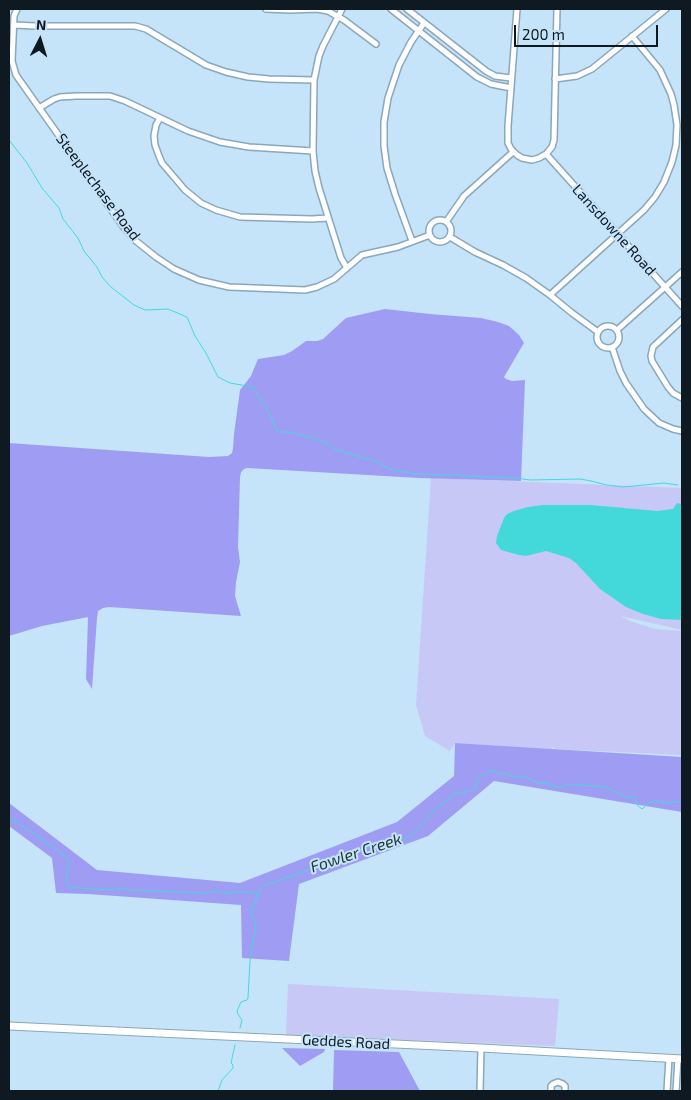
<!DOCTYPE html>
<style>
body{margin:0}
#map{position:relative;width:691px;height:1100px;overflow:hidden;background:#c5e3f9;font-family:"Exo 2",sans-serif}
canvas{display:block}
.frame{position:absolute;inset:0;border:10px solid #0e1921;pointer-events:none}
.north{position:absolute;left:15px;top:15px;width:50px;height:50px;-webkit-text-stroke:4px #c5e3f9;paint-order:stroke;rotate:5deg;font-size:14px;font-weight:700;line-height:20px;text-align:center;color:#0e1921}
.north::after{content:'';display:block;margin:auto;width:18px;height:22px;background:#0e1921;clip-path:polygon(50% 0,100% 100%,50% 72%,0 100%)}
.scale{position:absolute;left:514px;top:25px;width:144px;height:22px;box-sizing:border-box;border:2px solid #0e1921;border-top:0;padding-left:6px;font-size:15px;line-height:18px;white-space:nowrap;color:#0e1921;-webkit-text-stroke:4px #c5e3f9;paint-order:stroke}
</style>
<div id="map">
<canvas width="691" height="1100"></canvas>
<div class="frame"></div>
<div class="north">N</div>
<div class="scale">200 m</div>
</div>
<script>
const ctx = document.querySelector('canvas').getContext('2d');
ctx.lineJoin = 'round';
function paint(path, color) { ctx.fillStyle = color; ctx.fill(path, 'evenodd'); }
const poly = rows => new Path2D(rows.map(r => 'M' + r).join(''));
function trace(path, color, width, dash) { ctx.strokeStyle = color; ctx.lineWidth = width; ctx.lineCap = dash ? 'butt' : 'round'; ctx.setLineDash(dash || []); ctx.stroke(path); }
function drawText(font, color, halo, rows, align = 'center') {
  ctx.font = font + ' "Exo 2",sans-serif'; ctx.lineWidth = 4; ctx.setLineDash([]); ctx.textBaseline = 'middle'; ctx.strokeStyle = halo; ctx.fillStyle = color; for (const [text, x, y, turn = 0] of rows) {
    ctx.save(); ctx.translate(x, y); ctx.rotate((+turn || 0) * Math.PI / 180); ctx.textAlign = isNaN(turn) ? turn : align; if (halo) ctx.strokeText(text, 0, 0); ctx.fillText(text, 0, 0); ctx.restore();
  }
}
paint(poly([
 [431,478,682,488,682,630,621,616,630,621,655,629,682,631,682,755,556,749,552,747,552,749,455,743,450,751,425,736,416,705],
 [288,984,559,999,555,1046,286,1035]
]), '#c7c8f5');
paint(poly([
 [385,309,430,314,481,318,498,322,509,326,519,335,524,343,504,377,506,379,512,381,525,380,521,481,419,478,247,468,244,469,241,472,240,477,238,547,240,562,236,582,235,596,241,616,109,607,103,608,98,611,97,618,92,689,86,679,88,617,42,626,9,636,9,443,209,457,228,456,232,453,233,448,234,434,240,390,251,376,258,359,284,355,292,351,306,341,317,341,323,339,346,318],
 [455,743,682,757,682,812,494,781,428,836,299,884,289,961,242,958,241,905,88,894,56,893,52,858,9,826,9,803,97,870,240,883,397,822,454,776],
 [282,1048,325,1049,324,1052,300,1066],
 [334,1050,399,1052,420,1091,333,1091]
]), '#9f9df3');
paint(poly([
 [677,503,682,504,682,620,661,619,643,614,626,607,600,589,576,563,569,558,546,551,526,556,519,555,501,550,496,543,497,536,504,518,507,514,514,511,528,507,543,505,591,505,657,511,673,509]
]), '#43d9db');
trace(poly([
 [9,140,27,163,42,188,59,208,63,219,78,238,84,251,97,267,102,277,111,287,134,305,145,310,168,309,187,317,195,336,206,353,218,377,230,383,253,387,267,409,278,432,289,432,313,438,330,445,334,449,377,462,391,469,398,471,419,474,447,475,457,474,462,476,515,478,530,480,580,479,591,481,607,485,623,487,664,483,678,485],
 [9,817,54,847,67,858,69,862,66,881,68,887,108,890,125,888,128,890,206,893,217,891,225,893,234,892,251,892,259,894],
 [240,1028,242,1020,238,1014,237,1011,241,1002,247,1000,248,998,250,961,256,923,251,913,260,889,263,886,300,873,321,864,328,860,344,860,370,846,386,841,398,841,408,837,413,834,433,812,454,794,474,790,480,777,489,771,497,772,501,774,507,774,515,777,526,777,537,783,547,783,558,788,562,787,569,784,605,787,626,797,634,796,637,805,642,809,649,803,654,801,668,803,680,801,682,802],
 [218,1091,222,1080,233,1068,233,1065,231,1063,235,1045]
]), '#43d9db', 1);
const minor = poly([
 [17,9,14,16,12,61,16,75,122,225,136,241,156,257,174,269,199,280,229,287,305,290,317,287,334,279,362,255,398,247,430,235],
 [266,9,290,10,317,9,328,11,344,20,376,44],
 [342,9,323,46,319,56,314,80,313,151,315,171,319,188,341,258,347,268],
 [391,9,477,77,491,84,511,88],
 [407,9,486,71,495,76,511,78],
 [517,9,508,126,508,143,511,149,517,155,522,158,532,160,539,158,546,154,552,147,554,140,557,9],
 [14,25,35,26,135,26,146,29,206,65,226,72,248,77,269,79,314,80],
 [555,79,577,76,592,69,666,9],
 [39,108,54,99,60,97,76,96,110,96,125,101,188,131,220,142,249,147,313,151],
 [160,118,156,125,154,136,155,145,159,156,162,163,185,190,201,203,216,210,240,217,312,219,328,218],
 [546,154,682,306],
 '429 231a11 11 0 1 1 22 0a11 11 0 1 1-22 0Z',
 [446,222,464,196,513,152],
 [450,237,475,252,503,265,526,278,550,295,572,313,598,332],
 [412,241,395,194,387,168,384,146,384,122,388,98,399,65,411,42,424,23],
 [550,295,644,210,655,197,664,182,672,162,676,145,677,125,674,105,671,94,660,70,632,36],
 [682,320,653,347,651,356,652,361,668,387,673,393,682,398],
 '597 337a11 11 0 1 1 22 0a11 11 0 1 1-22 0Z',
 [617,330,682,272],
 [612,347,620,371,626,383,644,409,659,423,673,429,682,431],
 [480,1091,481,1048],
 [551,1091,551,1086,553,1084,558,1082,563,1084,565,1086,565,1091],
 [667,1091,669,1058],
 [676,1091,678,1059]
]);
const secondary = poly([
 [9,1026,481,1048,682,1059]
]);
trace(minor, '#8aa7bb', 8);
trace(secondary, '#8aa7bb', 9);
trace(minor, '#fff', 5);
trace(secondary, '#fff', 7);
drawText('15px', '#0e1921', '#c5e3f9', [
 ["Steeplechase Road",98,187,53],
 ["Lansdowne Road",614,230,48],
 ["Geddes Road",346,1042,3]
]);
drawText('italic 16px', '#203838', '#c5e3f9', [
 ["Fowler Creek",356,853,-18]
]);
</script>
